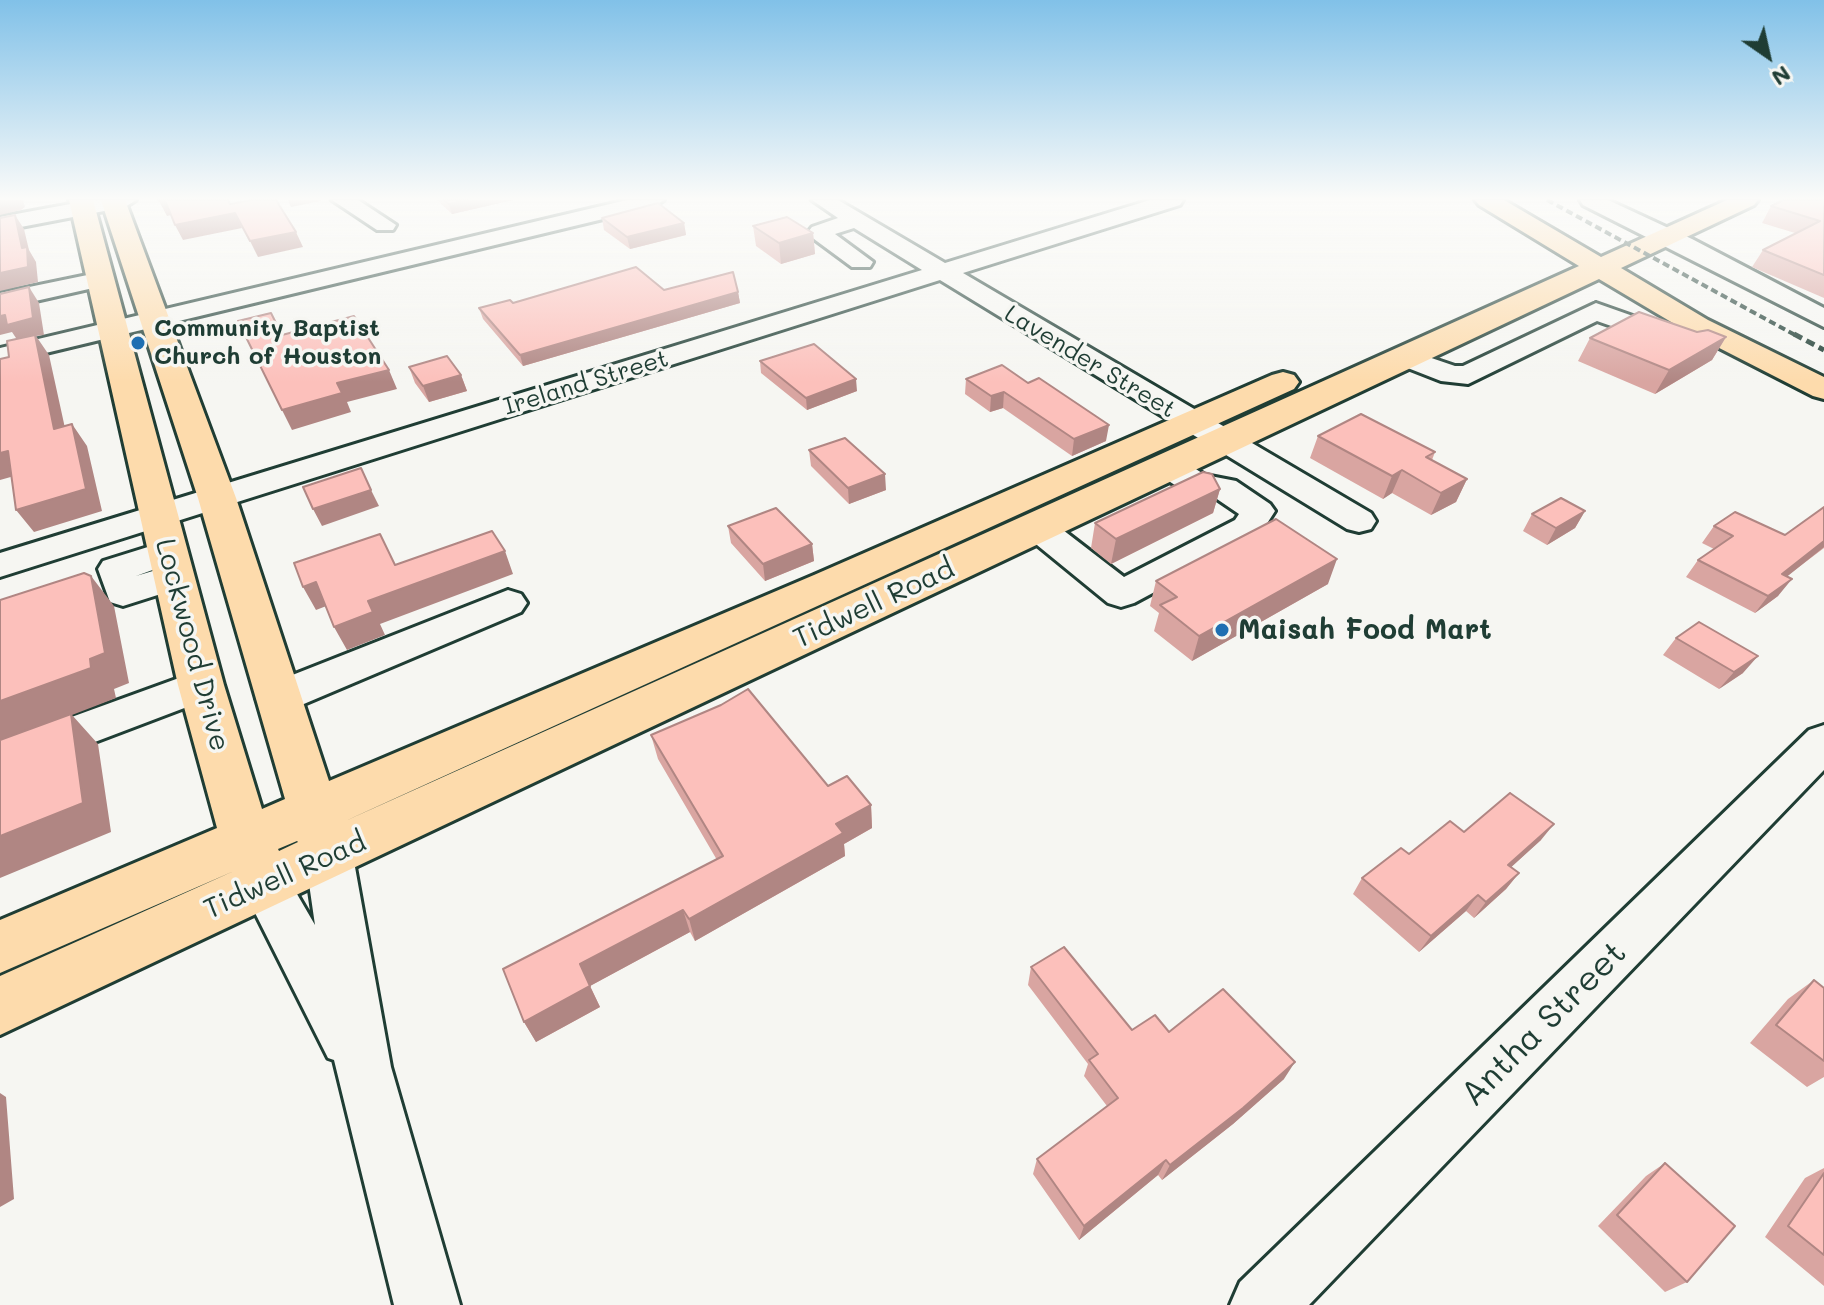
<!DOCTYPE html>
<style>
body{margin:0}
#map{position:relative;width:1824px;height:1305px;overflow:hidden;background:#f6f6f2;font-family:Mali,sans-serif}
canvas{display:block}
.north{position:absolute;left:1728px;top:16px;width:80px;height:80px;-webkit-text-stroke:6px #f6f6f2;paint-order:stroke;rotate:146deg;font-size:22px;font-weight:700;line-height:32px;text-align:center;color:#1f3d34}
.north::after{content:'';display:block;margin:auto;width:28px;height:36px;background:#1f3d34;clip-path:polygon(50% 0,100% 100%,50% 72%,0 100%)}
</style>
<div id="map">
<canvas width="1824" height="1305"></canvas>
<div class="north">N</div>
</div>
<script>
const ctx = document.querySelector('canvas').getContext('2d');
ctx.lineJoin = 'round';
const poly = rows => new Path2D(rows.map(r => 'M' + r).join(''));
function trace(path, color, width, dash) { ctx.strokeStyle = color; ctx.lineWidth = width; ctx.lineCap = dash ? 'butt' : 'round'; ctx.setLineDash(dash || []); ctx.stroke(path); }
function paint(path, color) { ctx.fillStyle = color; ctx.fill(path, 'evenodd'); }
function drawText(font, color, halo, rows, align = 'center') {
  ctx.font = font + ' Mali,sans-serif'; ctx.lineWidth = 7; ctx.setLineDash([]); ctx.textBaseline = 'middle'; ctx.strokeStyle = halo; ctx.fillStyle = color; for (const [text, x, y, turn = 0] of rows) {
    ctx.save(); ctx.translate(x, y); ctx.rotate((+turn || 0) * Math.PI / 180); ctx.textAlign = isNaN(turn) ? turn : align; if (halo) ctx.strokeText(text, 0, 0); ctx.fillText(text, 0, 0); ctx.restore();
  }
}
const minor = poly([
 [92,200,136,200,125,207,0,231,0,217,92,200],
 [332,200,358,200,396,225,393,230,377,230,332,200],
 [627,200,664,200,653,207,0,364,0,348,627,200],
 [812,200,838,200,945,263,1150,200,1183,200,1180,205,963,273,1371,513,1376,521,1371,529,1359,532,1347,529,940,280,0,577,0,553,922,270,854,228,835,234,873,262,870,267,852,267,810,236,808,232,812,227,838,218,812,200],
 [1580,200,1608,200,1692,239,1824,308,1824,327,1583,205,1580,200],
 [102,272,111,274,114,279,111,284,0,309,0,293,102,272],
 [1596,303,1684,334,1688,340,1684,346,1674,348,1597,321,1468,384,1441,381,1395,363,1391,357,1395,351,1405,349,1455,366,1463,366,1596,303],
 [1170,457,1182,460,1205,475,1236,481,1270,504,1275,511,1259,536,1134,603,1121,607,1108,603,1026,536,1021,528,1026,520,1038,517,1050,520,1124,577,1235,520,1239,514,1214,497,1184,491,1158,474,1154,467,1158,460,1170,457],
 [167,541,180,544,185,552,180,560,136,576,173,565,186,568,191,577,186,586,123,606,110,602,98,569,103,561,167,541],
 [508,590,521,594,527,603,521,612,292,709,277,713,262,709,256,698,262,687,508,590],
 [201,670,216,674,222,685,216,696,0,778,0,743,201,670],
 [1824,725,1824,770,1309,1305,1230,1305,1240,1282,1809,730,1824,725],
 [329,835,346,841,353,856,391,1067,460,1305,394,1305,334,1060,328,1058,241,885,249,870,266,863,283,870,315,925,305,856,312,841,329,835]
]);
const major = poly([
 [69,200,93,200,224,685,262,809,285,799,198,498,101,200,125,200,236,498,329,781,814,575,1272,375,1283,372,1294,375,1299,382,1294,389,343,822,1579,266,1479,205,1475,200,1504,200,1601,257,1727,200,1758,200,1754,205,1621,268,1708,320,1824,377,1824,399,1813,396,1688,332,1599,279,0,1035,0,976,234,871,0,973,0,920,217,828,178,685,69,200],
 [297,841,298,842,279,851,278,849,297,841]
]);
trace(minor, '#1f3d34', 6);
trace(major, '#1f3d34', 6);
paint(minor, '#f6f6f2');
paint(major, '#fddbac');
trace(poly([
 [1547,200,1797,336]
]), '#1f3d34', 4, [7, 4]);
trace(poly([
 [1794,334,1824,350]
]), '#1f3d34', 5, [9, 5]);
paint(poly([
 [437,200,513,200,452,214],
 [1824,200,1824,298,1752,267,1763,250,1795,233,1762,223,1771,206],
 [602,218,684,223,686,235,630,249,604,230],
 [753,226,813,233,815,254,781,264,756,246],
 [664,290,738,292,740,303,523,366,483,319,479,308,513,303],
 [1697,332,1726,337,1712,360,1655,394,1578,361,1590,338],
 [760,361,857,391,807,410,761,373],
 [409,367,461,375,467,391,429,402,415,383],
 [966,379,1028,383,1106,441,1072,456,1003,408,990,412,965,394],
 [1318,436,1435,452,1432,460,1467,479,1456,502,1431,515,1392,493,1383,499,1310,458],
 [809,450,886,490,849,504,811,466],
 [1220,489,1213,513,1111,564,1091,548,1095,523],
 [1824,507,1824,548,1787,576,1778,596,1755,613,1686,577,1698,560,1714,549,1702,543,1714,526,1785,535],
 [1585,511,1575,528,1547,545,1523,531,1532,514],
 [728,526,812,544,814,561,765,581,731,543],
 [1156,581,1328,584,1192,661,1154,631,1159,613,1150,606],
 [1676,638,1743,673,1719,689,1663,655],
 [651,735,828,786,871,805,872,828,844,844,845,856,695,941,690,932,590,986,600,1007,536,1042,524,1022,717,860,658,759],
 [1464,832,1541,840,1511,867,1519,873,1506,889,1474,918,1466,911,1419,952,1353,894,1362,878,1409,854],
 [1031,967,1132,1030,1169,1032,1284,1079,1233,1124,1162,1180,1158,1175,1079,1240,1033,1174,1037,1159,1107,1106,1084,1076,1088,1064,1028,985],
 [1814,980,1824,988,1824,1077,1807,1087,1750,1043,1788,999],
 [1665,1163,1687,1282,1665,1292,1598,1226,1646,1176],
 [1824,1168,1824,1286,1765,1237,1805,1178]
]), '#d9a5a1');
paint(poly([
 [0,200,23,200,25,207,21,210,0,215],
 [165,200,172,215,167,216,159,201],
 [288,200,320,200,321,201,291,207],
 [467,200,513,200,452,214,449,204],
 [235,213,242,228,183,240,175,225],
 [15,215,24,229,29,250,36,262,38,282,0,291,0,273,22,248],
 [684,223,686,235,630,249,627,237],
 [296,232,303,247,258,257,250,241],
 [813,233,815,254,781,264,779,243],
 [29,287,39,303,44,335,36,336,49,355,70,451,54,429,18,341,12,332,0,335,0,316],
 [738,292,740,303,523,366,520,355],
 [1726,337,1712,360,1655,394,1669,370],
 [389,370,397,389,347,402,351,412,292,430,282,410,337,383],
 [461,375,467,391,429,402,423,386],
 [856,379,857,391,807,410,806,398],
 [1004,392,1003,408,990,412,991,396],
 [72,424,87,446,102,511,34,532,16,510],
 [1109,425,1106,441,1072,456,1074,439],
 [8,451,25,473,0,480,0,453],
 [1402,470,1392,493,1383,499,1392,476],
 [885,474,886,490,849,504,848,488],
 [1467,479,1456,502,1431,515,1441,493],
 [1220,489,1213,513,1111,564,1116,539],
 [371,490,379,506,322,526,313,509],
 [1585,511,1575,528,1547,545,1556,528],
 [1824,541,1824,547,1769,591,1782,574],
 [812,544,814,561,765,581,763,564],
 [505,551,513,574,380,624,385,635,347,650,334,627,368,601],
 [1337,559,1328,584,1192,661,1199,636],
 [91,576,114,606,129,683,114,689,116,698,72,715,98,744,111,832,0,878,0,701,90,659],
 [1792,579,1778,596,1755,613,1768,596],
 [316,582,329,605,316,610,303,587],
 [1758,656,1743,673,1719,689,1734,672],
 [871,805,872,828,844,844,845,856,695,941,689,919,836,824],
 [1554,824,1541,840,1496,881,1508,865],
 [1519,873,1506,889,1474,918,1486,902],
 [1478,895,1466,911,1419,952,1431,936],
 [683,910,690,932,590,986,600,1007,536,1042,524,1022,580,964],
 [1295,1062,1284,1079,1233,1124,1162,1180,1170,1165],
 [0,1093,6,1097,14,1199,0,1207],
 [1166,1160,1158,1175,1079,1240,1084,1226]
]), '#b08683');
const building = poly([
 [158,200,228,200,230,204,251,200,276,200,296,232,250,241,235,213,175,225,165,200,159,201,158,200],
 [444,200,467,200,449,204,444,200],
 [1784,200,1824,200,1824,275,1763,250,1820,221,1771,206,1784,200],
 [658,203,684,223,627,237,602,218,658,203],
 [15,215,22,248,27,247,28,267,0,273,0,218,15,215],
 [787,217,813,233,779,243,753,226,787,217],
 [636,267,664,290,733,272,738,292,520,355,479,308,510,300,513,303,636,267],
 [29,287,33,318,7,325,5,315,0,316,0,294,29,287],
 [1639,312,1697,332,1708,330,1726,337,1669,370,1590,338,1639,312],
 [271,313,282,335,354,316,389,370,337,383,342,393,282,410,238,321,271,313],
 [35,335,54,429,72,424,86,489,16,510,8,451,0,453,0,359,9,357,7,341,35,335],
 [814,344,856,379,806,398,760,361,814,344],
 [447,356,461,375,423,386,409,367,447,356],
 [1002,365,1028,383,1039,378,1109,425,1074,439,1004,392,991,396,966,379,1002,365],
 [1361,414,1435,452,1426,457,1467,479,1441,493,1402,470,1392,476,1318,436,1361,414],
 [845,438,885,474,848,488,809,450,845,438],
 [361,468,371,490,313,509,303,487,361,468],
 [1203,472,1212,474,1220,489,1116,539,1095,523,1203,472],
 [1561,498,1585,511,1556,528,1532,514,1561,498],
 [1824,507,1824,541,1782,574,1792,579,1768,596,1698,560,1733,536,1714,526,1735,512,1785,535,1824,507],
 [776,508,812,544,763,564,728,526,776,508],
 [1276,519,1337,559,1199,636,1160,605,1177,597,1156,581,1276,519],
 [492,531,505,551,368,601,373,612,334,627,316,582,303,587,294,563,380,534,395,565,492,531],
 [84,573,91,576,105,653,90,659,91,668,0,701,0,600,84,573],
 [1699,622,1758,656,1734,672,1676,638,1699,622],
 [748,689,828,786,847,776,871,805,836,824,843,833,689,919,683,910,580,964,590,986,524,1022,503,969,723,856,651,735,721,705,748,689],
 [71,714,83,803,0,836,0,740,71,714],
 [1510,793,1554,824,1508,865,1519,873,1486,902,1478,895,1431,936,1362,878,1401,848,1409,854,1450,821,1464,832,1510,793],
 [1064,947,1132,1030,1155,1015,1169,1032,1223,989,1295,1062,1243,1108,1170,1165,1166,1160,1084,1226,1037,1159,1118,1098,1089,1060,1098,1054,1031,967,1064,947],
 [1814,980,1824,988,1824,1061,1776,1025,1814,980],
 [1665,1163,1735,1226,1687,1282,1617,1215,1665,1163],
 [1824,1173,1824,1255,1788,1226,1824,1173]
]);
paint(building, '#fcc0bb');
trace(building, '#b08683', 2);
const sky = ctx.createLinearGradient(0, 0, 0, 382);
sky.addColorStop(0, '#81c1e8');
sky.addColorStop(0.52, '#fbfbf9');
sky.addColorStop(1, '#fbfbf900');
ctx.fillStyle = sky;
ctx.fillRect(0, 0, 1824, 382);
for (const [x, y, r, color] of [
 [138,343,8,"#1f6fb2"],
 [1222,630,8,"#1f6fb2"]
]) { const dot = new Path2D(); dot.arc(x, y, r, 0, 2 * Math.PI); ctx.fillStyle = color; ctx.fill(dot); trace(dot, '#f6f6f2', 3); }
drawText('bold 24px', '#1f3d34', '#f6f6f2', [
 ["Community Baptist",154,329],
 ["Church of Houston",154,357]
], 'left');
drawText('24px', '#1f3d34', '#f6f6f2', [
 ["Lavender Street",1090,362,31],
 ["Ireland Street",586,383,-17]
]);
drawText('28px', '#1f3d34', '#f6f6f2', [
 ["Tidwell Road",874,604,-25],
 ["Lockwood Drive",192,645,75],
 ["Tidwell Road",285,876,-24]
]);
drawText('bold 28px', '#1f3d34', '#f6f6f2', [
 ["Maisah Food Mart",1238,630]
], 'left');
drawText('34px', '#1f3d34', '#f6f6f2', [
 ["Antha Street",1544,1024,-45]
]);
</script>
